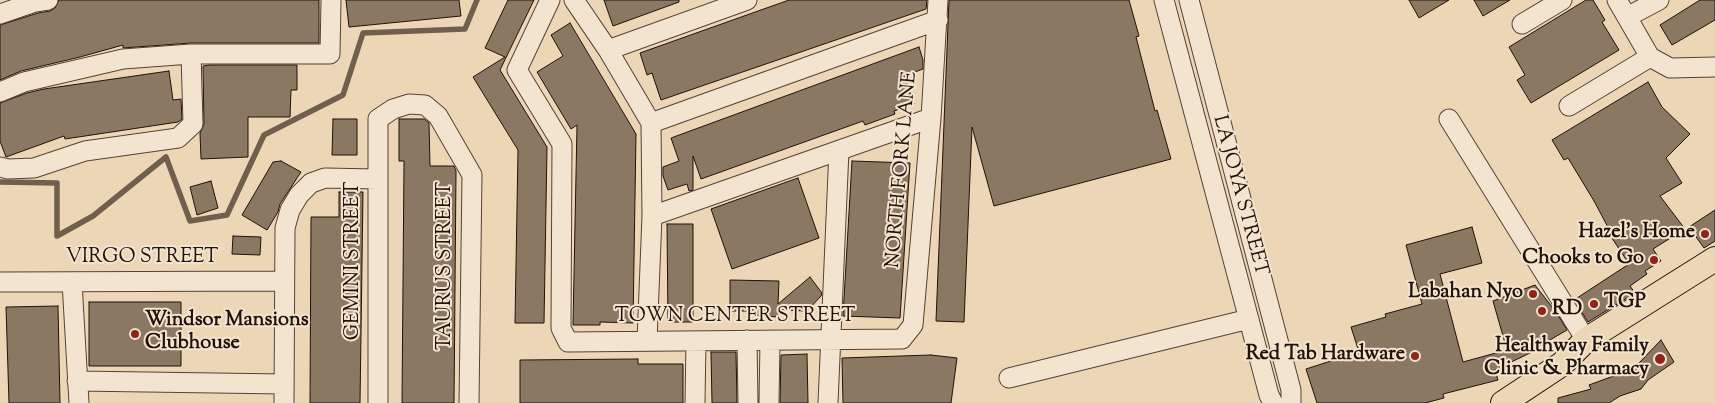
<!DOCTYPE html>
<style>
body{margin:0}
canvas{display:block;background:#ecd6b5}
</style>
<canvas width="1715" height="403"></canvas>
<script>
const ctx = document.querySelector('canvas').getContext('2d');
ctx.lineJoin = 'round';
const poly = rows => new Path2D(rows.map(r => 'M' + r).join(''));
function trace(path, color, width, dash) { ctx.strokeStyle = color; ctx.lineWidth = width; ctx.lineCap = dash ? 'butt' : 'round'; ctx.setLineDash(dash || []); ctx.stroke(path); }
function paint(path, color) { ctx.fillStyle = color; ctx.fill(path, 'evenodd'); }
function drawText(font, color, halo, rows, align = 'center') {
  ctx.font = font + ' "Sorts Mill Goudy",serif'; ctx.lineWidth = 4; ctx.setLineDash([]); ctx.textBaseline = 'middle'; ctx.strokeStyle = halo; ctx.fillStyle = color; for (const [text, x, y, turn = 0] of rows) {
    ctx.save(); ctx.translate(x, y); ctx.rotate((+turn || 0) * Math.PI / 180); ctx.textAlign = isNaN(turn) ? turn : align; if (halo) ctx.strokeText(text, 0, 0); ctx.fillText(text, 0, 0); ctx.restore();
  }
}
trace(poly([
 [0,182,57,183,57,236,93,216,166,157,190,221,227,215,264,135,343,95,363,33,465,29,477,0]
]), '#715f4e', 5.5);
const building = poly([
 [59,0,319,0,319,43,191,43,123,48,123,45,80,57,21,71,0,80,0,25,38,13,50,11,55,8,59,0],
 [346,0,459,0,461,16,349,27,346,0],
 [508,0,534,0,500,70,547,147,544,323,515,323,518,150,473,77,505,57,485,48,508,0],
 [604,0,679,0,679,2,613,26,604,0],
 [789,0,927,0,926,9,661,100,652,73,647,75,640,53,789,0],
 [949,0,1129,0,1139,36,1136,37,1155,111,1157,110,1171,159,994,206,972,127,964,322,936,321,949,0],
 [1409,0,1449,0,1419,18,1409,0],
 [1474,0,1510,0,1483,16,1474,0],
 [1586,0,1593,0,1605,20,1602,22,1619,50,1531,103,1517,80,1525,75,1509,47,1586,0],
 [1700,0,1715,0,1715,20,1672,45,1660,25,1700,0],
 [570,23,636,134,633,323,600,322,600,325,573,325,577,125,571,129,537,72,563,56,551,35,570,23],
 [919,47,923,60,923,69,904,76,914,104,894,111,895,114,865,125,863,121,701,179,693,156,693,190,689,191,687,184,668,190,663,176,663,167,679,161,671,138,919,47],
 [210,65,297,65,297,90,291,90,290,117,248,117,248,157,201,159,200,133,204,124,203,66,210,65],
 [169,71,173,100,181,99,182,119,178,122,65,139,64,136,6,157,0,141,0,103,27,93,44,89,169,71],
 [1648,82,1662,107,1690,134,1666,158,1682,183,1660,196,1685,229,1653,249,1661,261,1645,271,1647,274,1630,286,1635,293,1588,322,1574,300,1629,264,1608,232,1610,231,1594,201,1568,158,1564,160,1552,140,1648,82],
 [333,119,357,119,357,155,332,155,333,119],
 [399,119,424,119,429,123,430,166,454,166,456,171,454,403,402,403,404,161,399,161,399,119],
 [281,161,301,172,280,204,278,212,267,230,242,215,273,162,281,161],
 [852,161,910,163,900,318,843,316,852,161],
 [798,178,819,238,732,269,711,209,798,178],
 [211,181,218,208,197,215,190,187,211,181],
 [339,192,363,192,360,403,310,403,311,217,339,217,339,192],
 [1715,210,1715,241,1704,248,1689,227,1715,210],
 [667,224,693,224,693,322,668,322,667,224],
 [1472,227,1482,263,1440,274,1463,362,1507,350,1493,301,1535,285,1556,312,1567,330,1536,348,1536,350,1495,370,1498,380,1443,394,1444,398,1425,403,1317,403,1306,369,1359,352,1351,327,1386,317,1385,314,1422,304,1406,245,1472,227],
 [233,236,261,237,260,255,232,254,233,236],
 [810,277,822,293,821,296,807,311,778,310,778,317,750,315,750,311,730,311,730,280,779,281,778,304,810,277],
 [89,302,181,302,181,366,89,366,89,302],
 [58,306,60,403,9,403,6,307,58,306],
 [1661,340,1674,362,1648,380,1641,389,1620,396,1609,403,1558,403,1558,398,1591,389,1589,385,1630,370,1639,363,1661,340],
 [711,352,736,352,737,403,712,403,711,352],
 [807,354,808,403,780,403,781,355,807,354],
 [931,355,957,358,951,403,843,403,842,358,931,355],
 [638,359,638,364,683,364,683,403,520,403,520,360,638,359]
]);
paint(building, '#8b7863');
trace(building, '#21120b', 1);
const minor = poly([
 [550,0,517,70,562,144,561,328,568,342,902,339,913,325,931,118,938,0],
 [574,0,608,50,651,123,652,216,647,341],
 [1164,0,1269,395,1273,403],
 [1189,0,1291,390,1291,403],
 [1617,0,1650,57,1670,68,1715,67],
 [0,14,35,2,48,0],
 [1627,17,1659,0],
 [1522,24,1562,0],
 [608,50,747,0],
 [0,92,24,82,123,59,191,54,330,54,331,0],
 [1569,106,1650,57],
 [1449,119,1586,340],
 [651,123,938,20],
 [0,167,8,169,34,168,85,151,178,138,193,124,191,54],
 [652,216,931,118],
 [0,282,284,281],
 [72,282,79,403],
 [747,340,748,403],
 [1009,378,1249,319],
 [77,381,284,384],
 [284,403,285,228,290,210,299,195,311,183,325,178,377,179],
 [378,403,378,119,393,109,409,104,425,105,438,116,472,175,469,403],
 [695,403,696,341],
 [769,403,770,340],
 [828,403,839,150]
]);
const major = poly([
 [1503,403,1562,364,1586,340,1715,259]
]);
trace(minor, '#544336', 21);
trace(major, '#21120b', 26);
trace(minor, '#f3e4cf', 19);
trace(major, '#ecd6b5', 24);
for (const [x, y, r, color] of [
 [1705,234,5,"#8f2418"],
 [1654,260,5,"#8f2418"],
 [1533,294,5,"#8f2418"],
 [1594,304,5,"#8f2418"],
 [1542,311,5,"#8f2418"],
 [135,334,5,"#8f2418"],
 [1415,356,5,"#8f2418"],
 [1660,359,6,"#8f2418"]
]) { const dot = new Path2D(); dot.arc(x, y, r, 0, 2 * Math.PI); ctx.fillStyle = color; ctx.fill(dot); trace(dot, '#f3e4cf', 2); }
drawText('20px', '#21120b', '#f3e4cf', [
 ["NORTH FORK LANE",903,170,-85],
 ["LA JOYA STREET",1239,196,75],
 ["VIRGO STREET",142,259],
 ["GEMINI STREET",355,261,-90],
 ["TAURUS STREET",447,266,-90],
 ["TOWN CENTER STREET",735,318]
]);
drawText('bold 20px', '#21120b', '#f3e4cf', [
 ["Hazel's Home",1695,234],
 ["Chooks to Go",1644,260],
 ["Labahan Nyo",1523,294],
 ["TGP",1604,304,"left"],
 ["RD",1552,311,"left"],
 ["Windsor Mansions",145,322,"left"],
 ["Clubhouse",145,345,"left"],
 ["Healthway Family",1649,348],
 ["Clinic & Pharmacy",1649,371],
 ["Red Tab Hardware",1405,356]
], 'right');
</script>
